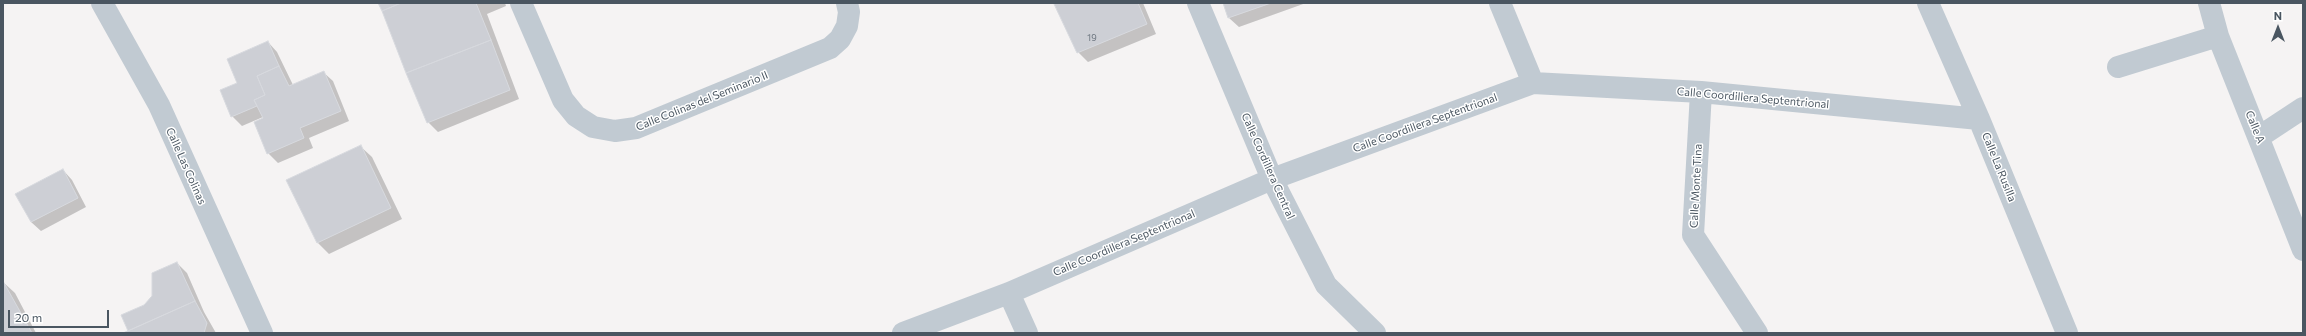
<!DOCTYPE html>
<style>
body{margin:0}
#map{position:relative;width:2306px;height:336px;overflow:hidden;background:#f5f3f3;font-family:Commissioner,sans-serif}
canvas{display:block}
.frame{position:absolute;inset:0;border:4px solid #4a5661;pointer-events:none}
.north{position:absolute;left:2258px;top:8px;width:40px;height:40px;-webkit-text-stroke:3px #fff;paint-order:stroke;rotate:0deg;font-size:11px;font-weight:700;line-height:16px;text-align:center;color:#4a5661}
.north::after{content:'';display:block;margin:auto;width:14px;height:18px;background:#4a5661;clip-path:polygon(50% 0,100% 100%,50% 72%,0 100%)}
.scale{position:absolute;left:8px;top:310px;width:101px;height:18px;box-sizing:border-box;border:2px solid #4a5661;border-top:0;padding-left:5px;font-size:12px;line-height:14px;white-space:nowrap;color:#4a5661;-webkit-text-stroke:3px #fff;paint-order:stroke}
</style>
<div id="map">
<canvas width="2306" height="336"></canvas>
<div class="frame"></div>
<div class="north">N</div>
<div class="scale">20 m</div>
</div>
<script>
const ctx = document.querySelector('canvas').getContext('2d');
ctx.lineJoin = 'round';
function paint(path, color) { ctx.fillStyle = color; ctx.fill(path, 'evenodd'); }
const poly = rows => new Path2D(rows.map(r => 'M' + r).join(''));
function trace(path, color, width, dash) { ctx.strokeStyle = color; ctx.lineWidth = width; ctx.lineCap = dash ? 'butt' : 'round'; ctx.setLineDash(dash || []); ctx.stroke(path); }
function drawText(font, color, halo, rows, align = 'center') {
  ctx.font = font + ' Commissioner,sans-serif'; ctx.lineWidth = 3; ctx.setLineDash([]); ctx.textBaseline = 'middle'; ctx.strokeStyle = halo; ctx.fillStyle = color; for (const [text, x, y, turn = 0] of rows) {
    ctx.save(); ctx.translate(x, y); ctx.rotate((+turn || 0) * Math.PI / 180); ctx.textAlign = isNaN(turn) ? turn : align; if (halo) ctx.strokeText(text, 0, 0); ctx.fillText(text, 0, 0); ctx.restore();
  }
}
paint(poly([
 [379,3,505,3,506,6,487,14,519,99,438,132,428,122],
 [1059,3,1143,3,1156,34,1088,62,1078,52],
 [1224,3,1306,3,1239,27,1229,18],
 [268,42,277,52,293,85,323,72,333,81,349,121,309,138,313,148,278,163,268,153,263,117,242,126,232,116,238,84],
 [360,146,372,157,402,219,329,254,317,242],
 [63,170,72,180,86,207,41,231,31,222],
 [177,263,187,273,204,312,216,333,127,333,144,306],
 [3,282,15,293,36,333,3,333]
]), '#0003');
const building = poly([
 [378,3,401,3,382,11,378,3],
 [401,3,476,3,491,40,406,73,382,11,401,3],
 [1057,3,1138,3,1147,24,1077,53,1054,4,1057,3],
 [1223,3,1271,3,1228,18,1223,3],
 [491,40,510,90,427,123,406,73,491,40],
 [268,41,279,66,257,76,265,95,254,100,257,106,231,117,220,90,237,83,227,59,268,41],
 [279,66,289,86,324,71,341,111,300,128,304,138,267,154,254,122,263,118,254,100,265,95,257,76,279,66],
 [361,145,391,208,317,243,286,180,361,145],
 [63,169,78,198,31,222,15,194,63,169],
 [177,262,195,301,128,331,121,315,144,305,152,296,152,273,177,262],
 [3,281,32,333,3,333,3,281],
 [195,301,207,323,204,333,123,333,195,301]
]);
paint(building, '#cdcfd5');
trace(building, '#d7d9de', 1);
trace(poly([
 [102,3,159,105,262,333],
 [521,3,563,100,576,116,593,127,615,131,636,128,830,48,840,39,847,26,849,12,847,3],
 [1198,3,1272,179,1326,285,1375,333],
 [1500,3,1533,83],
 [1928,3,1979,119,2067,333],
 [2209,3,2218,36,2303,250],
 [2118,67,2218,36],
 [1701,92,1693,235,1757,333],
 [2259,137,2303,108],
 [1009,293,1027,333],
 [903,333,1009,293,1272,179,1533,83,1701,92,1979,119]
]), '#c1cad2', 22);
drawText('9px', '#6b747e', null, [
 ["19",1092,38]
]);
drawText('11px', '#4a5661', '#fff', [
 ["Calle Coordillera Septentrional",1753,98,5],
 ["Calle Colinas del Seminario II",702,101,-22],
 ["Calle Coordillera Septentrional",1425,123,-20],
 ["Calle A",2255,127,68],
 ["Calle Las Colinas",186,166,66],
 ["Calle Cordillera Central",1268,166,66],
 ["Calle La Rusilla",1999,167,68],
 ["Calle Monte Tina",1696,186,-87],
 ["Calle Coordillera Septentrional",1124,243,-23]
]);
</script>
